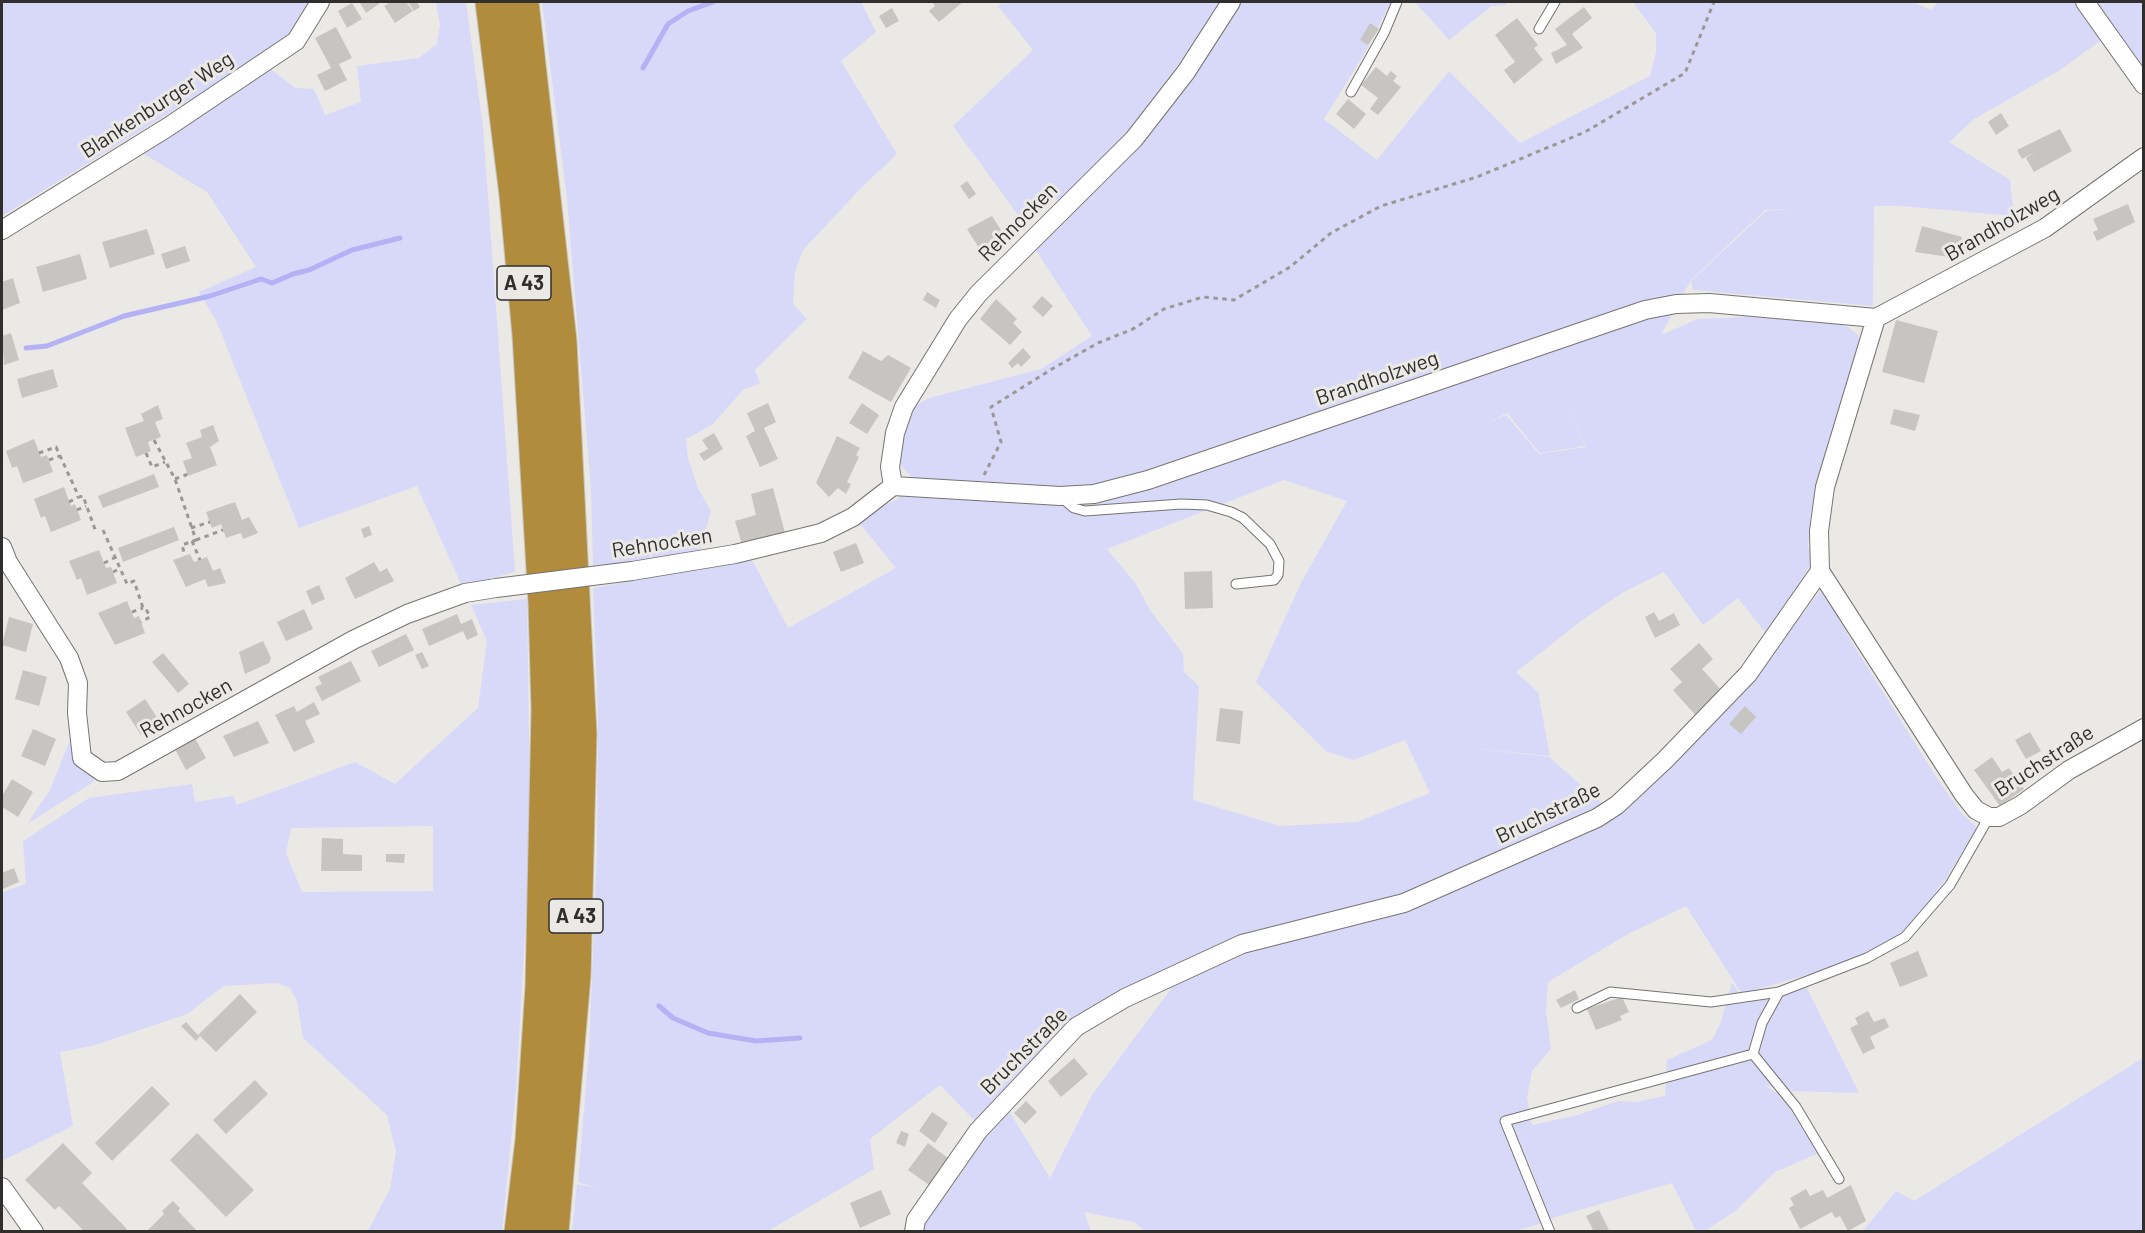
<!DOCTYPE html>
<meta charset="utf-8">
<style>
body{margin:0}
#map{position:relative;width:2145px;height:1233px;overflow:hidden;background:#ebe9e5;font-family:Barlow,sans-serif}
canvas{display:block}
.frame{position:absolute;inset:0;border:3px solid #302f2e;pointer-events:none}
</style>
<div id="map">
<canvas width="2145" height="1233"></canvas>
<div class="frame"></div>
</div>
<script>
const ctx = document.querySelector('canvas').getContext('2d');
ctx.lineJoin = 'round';
function paint(path, color) { ctx.fillStyle = color; ctx.fill(path, 'evenodd'); }
const poly = rows => new Path2D(rows.map(r => 'M' + r).join(''));
function trace(path, color, width, dash) { ctx.strokeStyle = color; ctx.lineWidth = width; ctx.lineCap = dash ? 'butt' : 'round'; ctx.setLineDash(dash || []); ctx.stroke(path); }
function drawText(font, color, halo, rows, align = 'center') {
  ctx.font = font + ' Barlow,sans-serif'; ctx.lineWidth = 6; ctx.setLineDash([]); ctx.textBaseline = 'middle'; ctx.strokeStyle = halo; ctx.fillStyle = color; for (const [text, x, y, turn = 0] of rows) {
    ctx.save(); ctx.translate(x, y); ctx.rotate((+turn || 0) * Math.PI / 180); ctx.textAlign = isNaN(turn) ? turn : align; if (halo) ctx.strokeText(text, 0, 0); ctx.fillText(text, 0, 0); ctx.restore();
  }
}
paint(poly([
 [2,2,312,2,290,39,2,216],
 [436,2,466,2,483,127,515,572,462,586,417,486,299,528,216,320,199,292,256,267,207,192,139,151,268,67,295,88,314,89,325,115,361,102,357,66,419,58,437,44,440,25],
 [542,2,861,2,876,32,841,61,897,154,861,188,803,250,795,272,793,304,807,319,755,370,760,384,744,389,712,425,686,439,688,458,698,488,711,511,699,553,653,559,646,541,651,559,593,566,591,489,567,199],
 [1003,2,1224,2,1129,132,1061,203,1046,191,1021,219,953,126,1033,50,998,6],
 [1240,2,1391,2,1363,56,1324,119,1377,160,1449,71,1520,143,1650,76,1656,52,1656,33,1633,2,1913,2,1932,10,1937,2,2081,2,2107,36,2060,70,1974,119,1949,142,2010,180,2014,216,1901,206,1874,206,1873,306,1693,290,1691,281,1766,211,1790,209,1765,210,1691,280,1661,335,1698,319,1747,317,1837,323,1848,327,1858,335,1860,347,1811,511,1808,545,1811,564,1768,636,1738,598,1703,625,1664,572,1622,593,1581,621,1516,672,1538,692,1550,756,1462,747,1549,757,1605,806,1388,905,1220,946,1078,1016,976,1122,940,1085,870,1139,874,1169,768,1231,572,1232,577,1184,597,1188,578,1182,589,1051,597,852,598,713,593,588,751,558,788,628,896,568,857,520,899,498,910,475,901,466,901,433,911,408,929,398,1041,369,1092,336,1035,249,1225,26],
 [1557,380,1586,447,1539,454,1506,415,1483,425,1507,413,1540,453,1585,446],
 [1284,480,1347,501,1301,583,1256,682,1326,751,1353,760,1405,740,1430,793,1357,822,1280,826,1193,800,1199,686,1184,672,1183,654,1150,610,1136,584,1107,549],
 [1415,2,1509,2,1505,5,1492,6,1449,40],
 [2089,2,2143,2,2143,79],
 [1820,591,1829,601,1853,644,1936,777,1961,812,1977,828,1944,882,1903,935,1867,957,1742,994,1686,906,1628,934,1548,982,1546,1010,1551,1049,1532,1071,1527,1098,1532,1125,1578,1115,1618,1101,1636,1102,1665,1096,1667,1060,1712,1040,1721,1022,1732,982,1744,1002,1807,988,1859,1093,1787,1091,1764,1085,1781,1095,1819,1153,1775,1172,1735,1211,1705,1231,1696,1231,1672,1183,1549,1219,1517,1128,1548,1221,1516,1231,1146,1232,1134,1222,1084,1212,1091,1231,919,1232,925,1215,1006,1106,1050,1178,1092,1095,1176,982,1239,952,1408,907,1603,821,1770,657],
 [527,599,530,808,526,915,516,1090,502,1231,368,1231,390,1189,396,1151,387,1115,303,1038,297,1001,290,988,277,983,224,986,187,1014,92,1046,60,1052,73,1126,2,1161,2,892,26,884,23,841,89,798,192,784,195,802,233,796,237,805,355,762,395,784,478,708,487,641,471,605],
 [433,826,433,891,302,892,286,853,291,828],
 [74,730,96,777,92,783,27,824,50,790],
 [2143,1058,2143,1231,1863,1231,1896,1191,1914,1201]
]), '#d8d8f9');
trace(poly([
 [643,68,668,24,688,11,713,2],
 [26,348,47,346,124,316,210,296,261,279,272,283,293,274,309,270,352,250,400,238],
 [659,1006,673,1018,708,1033,756,1041,800,1038]
]), '#b4b1f5', 5);
paint(poly([
 [363,2,378,2,379,4,366,13,360,3],
 [390,2,406,2,413,11,395,23,384,6],
 [408,2,417,2,420,7,414,11],
 [932,2,963,2,939,22,929,11,935,6],
 [352,3,362,19,347,28,338,11],
 [1584,7,1592,18,1572,34,1583,48,1556,64,1551,53,1567,45,1555,29],
 [892,8,899,21,886,28,879,16],
 [1517,18,1538,45,1534,48,1543,60,1514,84,1504,70,1515,62,1495,35],
 [1370,23,1379,29,1368,45,1360,40],
 [336,27,352,58,339,64,347,80,325,91,317,75,331,68,315,38],
 [1376,67,1387,76,1391,71,1397,76,1393,81,1401,87,1378,115,1370,109,1378,98,1361,85],
 [1348,99,1366,114,1354,129,1336,114],
 [2001,113,2009,126,1996,135,1988,122],
 [2060,129,2072,151,2034,172,2026,158,2035,152,2022,159,2017,150],
 [967,181,976,194,969,199,960,186],
 [2128,204,2135,222,2097,241,2093,232,2098,230,2093,219],
 [992,216,1003,233,981,251,967,229],
 [1922,226,1962,237,1956,258,1915,252],
 [147,229,155,254,110,268,102,242],
 [185,246,190,261,166,269,161,254],
 [80,254,87,279,43,292,36,267],
 [13,278,20,303,2,310,2,282],
 [927,292,940,300,936,308,923,300],
 [1042,296,1053,306,1043,317,1032,307],
 [996,299,1017,319,1013,323,1022,332,1010,345,980,319],
 [1896,320,1938,331,1924,383,1882,372],
 [11,333,19,360,4,365,2,336],
 [1023,348,1031,357,1021,367,1018,363,1012,368,1008,363],
 [863,351,881,361,888,355,911,368,891,402,848,378],
 [53,369,58,387,22,398,17,379],
 [768,403,776,422,764,428,778,459,760,467,746,436,755,431,747,413],
 [862,403,879,415,867,434,849,423],
 [158,405,163,419,155,422,161,437,148,442,151,451,136,457,125,428,144,421,141,414],
 [1894,409,1920,415,1915,431,1890,424],
 [213,425,219,441,210,447,217,465,188,476,183,461,192,458,186,443,202,437,200,430],
 [714,433,723,449,704,461,699,454,708,449,702,440],
 [837,436,860,448,856,455,859,457,847,482,851,484,846,494,838,488,829,497,816,483],
 [34,439,41,457,47,455,53,472,23,483,17,466,12,468,6,451],
 [154,474,159,487,103,508,98,496],
 [64,487,71,506,75,504,81,520,51,532,45,516,41,518,34,499],
 [773,488,785,533,742,545,735,521,756,515,751,494],
 [235,502,242,520,249,517,258,533,243,539,241,533,226,538,221,524,212,528,206,512],
 [369,526,372,535,364,538,361,529],
 [174,527,179,540,123,562,118,548],
 [856,543,864,563,841,572,833,552],
 [99,550,106,568,111,567,117,583,87,595,81,578,77,580,69,561],
 [190,554,194,562,207,557,213,571,220,568,226,583,208,587,205,579,186,587,173,560],
 [374,562,380,572,387,568,394,581,355,599,345,578],
 [1212,571,1213,608,1185,609,1184,572],
 [319,585,325,599,312,605,306,591],
 [127,601,134,618,139,616,145,633,115,645,98,613],
 [304,609,313,629,286,641,277,622],
 [1654,612,1659,621,1674,613,1680,625,1655,638,1645,617],
 [457,614,461,624,472,619,478,635,467,640,463,631,429,646,422,629],
 [9,617,33,624,26,652,2,645],
 [406,634,414,650,379,667,371,651],
 [263,641,271,658,269,663,245,674,239,652],
 [1699,643,1713,659,1702,669,1725,694,1698,718,1673,690,1682,682,1670,669],
 [422,652,429,666,422,669,415,655],
 [163,653,189,684,178,693,152,662],
 [351,661,361,681,322,701,315,687,322,684,318,677],
 [23,670,47,677,39,706,15,699],
 [145,699,160,722,141,735,126,712],
 [314,702,320,714,305,721,315,742,294,752,275,715,294,706,297,712],
 [1745,706,1756,717,1741,734,1729,724],
 [1220,708,1243,711,1240,744,1216,741],
 [258,721,269,743,234,757,223,736],
 [33,729,56,739,45,766,21,756],
 [2030,732,2041,751,2026,759,2015,740],
 [195,738,206,758,186,770,175,749],
 [1992,757,2002,772,2009,768,2024,789,2000,806,1974,770],
 [12,779,33,792,18,817,2,807,2,796],
 [322,838,343,839,343,854,362,855,362,871,321,871],
 [386,854,405,854,404,863,386,862],
 [14,868,19,882,3,889,2,873],
 [1918,951,1928,976,1900,987,1890,963],
 [1575,990,1579,999,1561,1008,1556,1000],
 [240,994,257,1012,216,1052,200,1036,196,1041,181,1026,186,1022,198,1035],
 [1622,997,1629,1012,1620,1016,1622,1020,1596,1030,1587,1009],
 [1868,1011,1874,1022,1885,1018,1889,1027,1870,1037,1875,1048,1863,1054,1850,1028,1858,1024,1855,1018],
 [1074,1058,1088,1074,1061,1097,1048,1081],
 [255,1080,268,1094,226,1134,213,1120],
 [152,1086,170,1104,112,1161,95,1143],
 [1026,1101,1037,1112,1025,1124,1014,1113],
 [932,1112,948,1123,935,1143,919,1131],
 [901,1131,909,1134,905,1147,896,1143],
 [197,1133,254,1190,226,1217,170,1160],
 [63,1143,92,1173,82,1183,127,1229,124,1232,85,1232,59,1206,55,1210,25,1180],
 [928,1143,949,1159,929,1185,908,1170],
 [1851,1185,1866,1221,1848,1231,1840,1216,1835,1218,1832,1212,1800,1229,1789,1208,1794,1205,1790,1198,1806,1189,1810,1196,1823,1190,1827,1198],
 [881,1190,891,1214,860,1228,850,1203],
 [173,1201,180,1208,178,1211,198,1232,146,1232,164,1214,162,1211],
 [1599,1210,1609,1230,1605,1232,1594,1232,1586,1216]
]), '#c7c5c1');
const service = poly([
 [1539,29,1555,2],
 [1351,92,1384,33,1397,2],
 [1062,498,1074,508,1085,511,1181,504,1207,505,1231,512,1243,518,1270,544,1279,561,1278,575,1274,580,1236,584],
 [1779,992,1762,1023,1753,1054,1796,1107,1839,1179],
 [1577,1008,1610,992,1711,1002,1779,992,1867,958,1905,937,1950,885,1989,817],
 [1550,1232,1505,1121,1753,1054]
]);
const minor = poly([
 [2085,2,2144,85],
 [2,230,168,127,296,41,320,2],
 [1876,318,1825,487,1819,531,1820,571,1964,795,1976,810,1989,817,1999,817,2021,805,2069,770,2144,728],
 [893,486,1060,496,1094,494,1148,480,1645,310,1676,304,1709,303,1876,318,2045,228,2144,157],
 [893,486,890,467,895,433,904,407,958,319,979,293,1134,139,1186,72,1231,2],
 [2,547,8,562,69,658,78,683,77,713,82,758,102,772,118,771,353,640,407,614,465,593,496,588],
 [632,571,735,554,821,533,853,517,893,486],
 [2,1187,34,1232],
 [914,1232,916,1220,978,1131,1076,1027,1125,998,1242,944,1404,903,1597,818,1617,805,1666,759,1748,674,1820,571]
]);
const motorway = poly([
 [492,2,516,195,529,335,545,603,548,710,542,986,532,1140,521,1232],
 [522,2,560,341,580,734,574,976,552,1232]
]);
trace(service, '#767471', 11);
trace(minor, '#767471', 20);
trace(motorway, '#c5c5c4', 35);
trace(poly([
 [154,440,175,479,196,540,182,545,185,556],
 [39,453,56,447,79,497,83,496,96,532],
 [146,453,152,467,165,462],
 [49,460,60,456],
 [984,475,1001,442,991,407,1052,369,1098,343,1133,329,1164,309,1203,297,1234,300,1290,267,1331,233,1381,206,1477,177,1585,132,1685,73,1714,2],
 [175,479,186,475,186,470],
 [69,502,78,497],
 [77,510,86,506],
 [191,528,210,522],
 [103,530,127,584,134,581,143,608,146,609,150,617,141,622],
 [196,540,223,530],
 [192,541,200,560],
 [104,563,114,558],
 [113,572,121,568],
 [132,612,143,608]
]), '#9b9996', 3, [4.5, 4.5]);
trace(service, '#fff', 9);
trace(minor, '#fff', 18);
trace(motorway, '#b18c3d', 33);
const minorBridge = poly([
 [496,588,632,571]
]);
trace(minorBridge, '#767471', 20, []);
trace(minorBridge, '#fff', 18);
for (const [x, y, w] of [
 [524,283,54],
 [576,916,54]
]) { const box = new Path2D(); box.roundRect(x - w / 2, y - 17, w, 34, 4.5); ctx.fillStyle = '#ebe9e5'; ctx.fill(box); trace(box, '#302f2e', 1.5); }
drawText('bold 20px', '#302f2e', null, [
 ["A 43",524,283],
 ["A 43",576,916]
]);
drawText('21px', '#302f2e', '#ebe9e5', [
 ["Blankenburger Weg",157,105,-33],
 ["Rehnocken",1018,222,-45],
 ["Brandholzweg",2002,224,-30],
 ["Brandholzweg",1377,378,-19],
 ["Rehnocken",662,543,-9],
 ["Rehnocken",186,708,-29],
 ["Bruchstraße",2044,761,-33],
 ["Bruchstraße",1548,813,-26],
 ["Bruchstraße",1024,1051,-45]
]);
</script>
